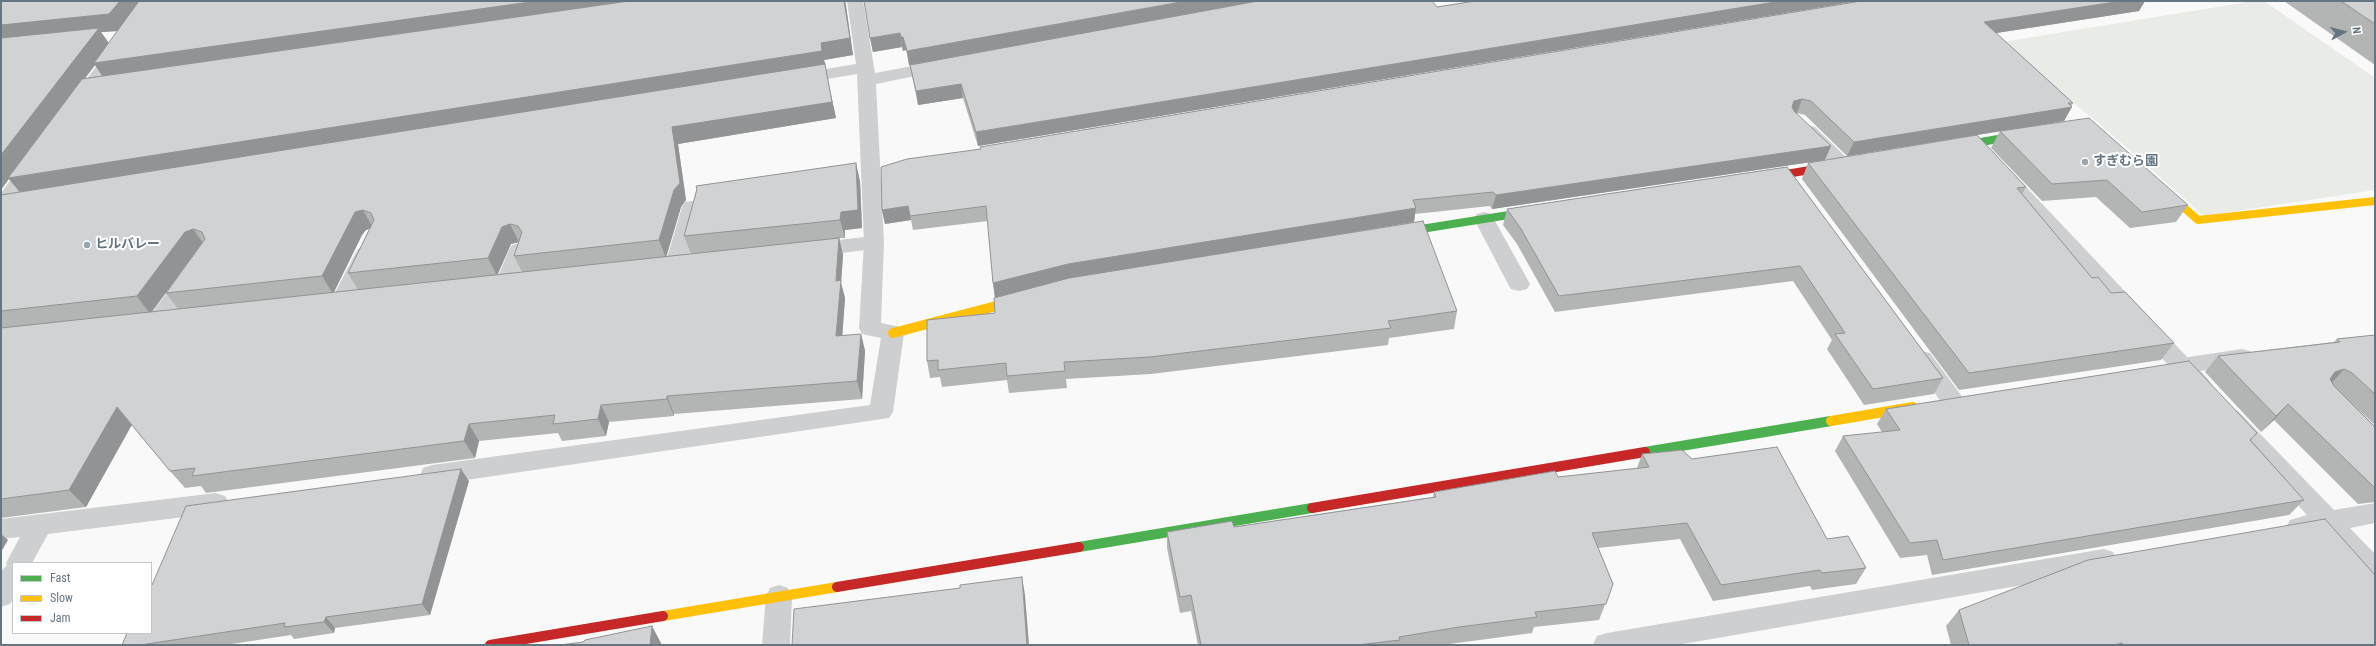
<!DOCTYPE html>
<meta charset="utf-8">
<style>
body{margin:0}
#map{position:relative;width:2376px;height:646px;overflow:hidden;background:#f9f9f9;font-family:"Roboto Condensed",sans-serif}
canvas{display:block}
.frame{position:absolute;inset:0;border:2px solid #657683;pointer-events:none}
.legend{position:absolute;left:12px;top:562px;width:140px;height:72px;box-sizing:border-box;background:#fff;border:1px solid #c1c8cd;margin:0;padding:5px 7px;list-style:none;font-size:12px;color:#657683}
.legend li{display:flex;align-items:center;gap:8px;height:20px}
.legend b{width:20px;border:1px solid #c1c8cd}
.north{position:absolute;left:2324px;top:12px;width:40px;height:40px;-webkit-text-stroke:3px #fff;paint-order:stroke;rotate:83deg;font-size:11px;font-weight:700;line-height:16px;text-align:center;color:#657683}
.north::after{content:'';display:block;margin:auto;width:14px;height:18px;background:#657683;clip-path:polygon(50% 0,100% 100%,50% 72%,0 100%)}
</style>
<div id="map">
<canvas width="2376" height="646"></canvas>
<div class="frame"></div>
<ul class="legend">
<li><b style="height:5px;background:#4caf50"></b>Fast</li>
<li><b style="height:5px;background:#ffc107"></b>Slow</li>
<li><b style="height:5px;background:#c62828"></b>Jam</li>
</ul>
<div class="north">N</div>
</div>
<script>
const ctx = document.querySelector('canvas').getContext('2d');
ctx.lineJoin = 'round';
function paint(path, color) { ctx.fillStyle = color; ctx.fill(path, 'evenodd'); }
const poly = rows => new Path2D(rows.map(r => 'M' + r).join(''));
function trace(path, color, width, dash) { ctx.strokeStyle = color; ctx.lineWidth = width; ctx.lineCap = dash ? 'butt' : 'round'; ctx.setLineDash(dash || []); ctx.stroke(path); }
function drawText(font, color, halo, rows, align = 'center') {
  ctx.font = font + ' "Roboto Condensed","Noto Sans JP",sans-serif'; ctx.lineWidth = 4; ctx.setLineDash([]); ctx.textBaseline = 'middle'; ctx.strokeStyle = halo; ctx.fillStyle = color; for (const [text, x, y, turn = 0] of rows) {
    ctx.save(); ctx.translate(x, y); ctx.rotate((+turn || 0) * Math.PI / 180); ctx.textAlign = isNaN(turn) ? turn : align; if (halo) ctx.strokeText(text, 0, 0); ctx.fillText(text, 0, 0); ctx.restore();
  }
}
paint(poly([
 [2254,1,2264,1,2375,78,2375,190,2204,216,2099,123,1996,43]
]), '#e8ebe6');
paint(poly([
 [1808,125,1815,127,1850,161,1853,165,1850,169,1843,171,1836,169,1801,135,1799,131,1801,127,1808,125],
 [692,201,699,202,702,207,687,265,683,270,676,272,669,270,665,265,682,207,685,202,692,201],
 [1484,212,1491,214,1494,219,1530,284,1527,289,1519,291,1511,289,1508,284,1474,219,1477,214,1484,212],
 [874,236,881,238,884,243,881,248,811,257,804,255,801,250,804,245,811,243,874,236],
 [519,243,526,245,529,250,517,284,514,289,506,291,498,289,495,284,509,250,512,245,519,243],
 [365,247,372,249,375,254,352,302,349,307,341,310,333,307,330,302,355,254,358,249,365,247],
 [190,270,198,272,201,277,198,282,165,327,157,330,149,327,146,322,149,317,182,272,190,270],
 [2242,349,2250,351,2253,357,2250,363,2182,374,2174,372,2171,366,2174,360,2182,358,2242,349],
 [779,585,788,588,792,596,790,645,762,645,766,596,770,588,779,585]
]), '#cecfd0');
paint(poly([
 [145,1,161,1,86,104,74,104,71,100,145,1],
 [847,1,863,1,875,73,940,61,946,62,949,66,946,70,940,71,876,84,884,243,881,323,901,327,904,333,893,412,889,418,432,485,423,482,420,475,423,468,432,465,870,405,881,338,862,334,859,328,864,243,857,74,797,84,791,83,788,79,791,75,797,74,856,64,847,1],
 [33,157,40,159,43,163,8,212,1,213,1,193,26,159,33,157],
 [2005,170,2012,172,2208,379,2212,385,2208,391,2200,394,2192,391,1998,180,1995,176,1998,172,2005,170],
 [1922,351,1930,353,1961,395,1965,401,1961,407,1953,410,1945,407,1914,365,1911,359,1914,353,1922,351],
 [2230,408,2238,411,2334,510,2375,503,2375,523,2350,528,2375,554,2375,582,2366,579,2323,533,2299,537,2290,534,2286,527,2290,520,2307,515,2222,423,2218,417,2222,411,2230,408],
 [216,493,225,496,229,503,225,510,216,513,48,534,32,563,13,563,13,599,10,604,1,607,1,571,7,565,6,563,20,537,1,539,1,519,216,493],
 [2104,549,2113,552,2117,560,2113,568,2104,571,1677,645,1593,645,1597,636,1607,633,2104,549]
]), '#cecfd0');
trace(poly([
 [1953,147,2026,134],
 [1396,233,1534,211]
]), '#4caf50', 8);
trace(poly([
 [1645,452,1831,421],
 [1079,547,1312,508]
]), '#4caf50', 10);
trace(poly([
 [2163,189,2198,220,2375,201]
]), '#ffc107', 8);
trace(poly([
 [893,333,1023,299],
 [1831,421,1913,407],
 [663,616,837,587]
]), '#ffc107', 10);
trace(poly([
 [1762,178,1834,166]
]), '#c62828', 8);
trace(poly([
 [1312,508,1645,452],
 [837,587,1079,547],
 [490,645,663,616]
]), '#c62828', 10);
paint(poly([
 [1,1,845,1,853,55,824,60,826,67,825,67,836,118,678,144,686,200,681,207,666,256,691,254,684,236,697,190,696,186,860,181,862,228,845,230,845,238,839,238,843,255,841,283,845,298,842,336,861,334,865,351,862,399,674,414,674,416,609,422,606,436,562,441,558,433,479,441,475,458,206,493,201,486,185,488,170,471,132,425,86,507,1,518,1,195,20,192,9,179],
 [118,31,109,43,101,32],
 [95,65,102,76,85,78],
 [370,228,348,273,358,290,334,292,362,235,366,230],
 [519,242,514,256,522,272,497,275,511,244],
 [188,263,166,293,178,309,152,312],
 [1475,1,1858,1,978,146,963,98,918,105,910,65,909,65,906,50,903,51,902,47,873,52,870,38,1437,7],
 [1861,1,2145,1,2139,11,1996,33,2073,103,2064,121,2013,129,2188,205,2176,222,2130,228,2096,197,2042,201,1991,148,2000,131,1847,156,1805,115,1797,113,1825,160,1492,209,1490,206,1415,214,1414,222,1195,258,1457,311,1454,329,1389,338,1388,345,1151,374,1066,379,1067,388,1009,393,1007,380,942,387,940,377,930,378,927,361,995,313,995,298,993,283,988,221,913,230,911,220,885,224,882,210,980,149],
 [2284,1,2375,1,2375,65],
 [1808,163,2026,187,2022,194,2092,278,2174,343,2161,360,1959,390,1802,179],
 [1787,167,1943,378,1934,394,1864,405,1827,349,1832,340,1793,281,1555,312,1517,244,1503,225,1507,209],
 [2375,335,2375,425,2336,389,2375,427,2375,502,2358,504,2274,420,2261,432,2205,372,2218,356,2334,342,2337,339],
 [1886,409,2257,433,2251,440,2304,500,2289,515,1932,575,1927,555,1900,558,1835,451,1843,436,1882,432,1877,424],
 [1642,454,1692,459,1827,539,1866,568,1856,584,1812,590,1810,586,1713,601,1680,539,1598,548,1613,584,1599,620,1534,627,1532,633,1442,645,1198,645,1191,611,1180,613,1167,548,1167,532,1234,527,1433,497,1434,492,1637,468],
 [469,481,430,615,335,628,334,633,294,639,291,635,225,645,122,645],
 [1959,610,2375,645,1951,645,1946,626]
]), '#b3b5b5');
paint(poly([
 [120,1,143,1,120,31,101,32,110,45,537,1,656,1,105,80,95,65,11,178,821,43,844,1,845,1,846,5,853,55,824,60,826,67,825,67,836,118,678,144,686,200,681,207,666,258,659,240,674,190,22,195,9,179,1,190,1,25],
 [1186,1,1260,1,909,65,907,51],
 [1781,1,1858,1,978,146,976,132],
 [2122,1,2145,1,2139,11,1977,36,1984,22],
 [900,33,902,47,873,52,870,38],
 [901,37,903,37,906,50,903,51],
 [961,84,963,98,918,105,916,91],
 [1802,99,1797,113,1789,115,1794,101],
 [2072,107,2064,121,1847,156,1854,142],
 [1831,146,1825,160,1492,209,1496,195],
 [856,163,860,181,862,228,845,230,845,238,840,220,841,212],
 [908,206,911,220,885,224,882,210],
 [1416,208,1414,222,1070,279,995,298,993,283,1068,264],
 [363,210,373,228,366,230,362,235,333,294,322,276,352,218,355,212],
 [510,224,519,242,511,244,497,276,488,258,502,227],
 [193,229,206,247,198,249,150,314,137,296,185,232],
 [839,238,843,255,841,283,845,298,841,354,836,336,836,281],
 [861,334,865,351,862,399,857,381],
 [2344,369,2329,386,2319,389,2335,372],
 [667,396,674,414,674,416,667,399],
 [2288,404,2274,420,2261,432,2276,416],
 [601,405,609,422,606,436,598,419],
 [117,407,132,424,86,507,69,490],
 [469,424,479,441,475,458,464,441],
 [461,469,469,481,430,615,422,604],
 [1,534,8,540,1,552],
 [1022,577,1025,595,1029,645,1027,645],
 [326,617,335,628,334,633,324,622],
 [652,626,662,645,650,645]
]), '#929394');
const building = poly([
 [1,1,120,1,109,14,1,25,1,1],
 [139,1,537,1,94,63,139,1],
 [629,1,844,1,850,38,821,43,822,51,8,178,82,79,629,1],
 [864,1,1186,1,907,51,903,37,901,37,900,33,870,38,864,1],
 [1258,1,1432,1,1437,7,1475,1,1781,1,976,132,961,84,916,91,910,65,1258,1],
 [1861,1,2122,1,1984,22,2073,103,2068,103,2072,107,1854,142,1811,101,1802,99,1794,101,1792,107,1794,111,1831,146,1496,195,1493,192,1413,200,1416,208,1068,264,993,283,986,206,910,216,908,206,882,210,881,167,907,159,981,149,980,147,1861,1],
 [2341,1,2375,1,2375,24,2341,1],
 [99,28,1,155,1,38,99,28],
 [825,64,832,102,672,127,680,183,674,190,659,240,514,256,522,232,518,226,510,224,502,227,488,258,348,273,374,220,371,213,363,210,355,212,352,218,322,276,166,293,205,239,202,232,193,229,185,232,137,296,1,311,1,195,825,64],
 [2089,118,2188,205,2142,212,2107,180,2052,184,2000,131,2089,118],
 [1977,135,2026,187,2017,188,2092,278,2098,277,2111,293,2125,292,2174,343,1969,373,1808,163,1977,135],
 [856,163,858,210,841,212,840,220,684,236,697,189,696,186,856,163],
 [1787,167,1943,378,1873,389,1835,334,1845,333,1800,266,1559,296,1521,229,1507,209,1787,167],
 [1423,221,1457,311,1388,321,1391,328,1150,357,1064,362,1065,371,1007,376,1006,363,938,370,938,360,927,361,927,320,995,313,994,298,1069,278,1423,221],
 [839,238,836,281,841,280,836,336,861,334,857,381,667,396,667,399,601,405,598,419,553,424,555,415,469,424,464,441,192,476,195,468,170,471,117,407,69,490,1,499,1,328,839,238],
 [2375,335,2375,394,2352,373,2344,369,2335,372,2330,379,2334,386,2375,427,2375,488,2288,404,2276,416,2218,356,2340,342,2337,339,2375,335],
 [2189,361,2257,433,2250,440,2304,500,1943,560,1937,540,1910,543,1843,436,1900,430,1886,409,2189,361],
 [1777,447,1827,539,1848,536,1866,568,1822,573,1820,570,1721,585,1687,523,1592,533,1613,584,1606,604,1535,612,1537,617,1459,627,1399,637,1400,640,1357,645,1201,645,1191,595,1180,597,1167,532,1232,521,1234,527,1436,497,1434,492,1555,471,1558,477,1649,467,1642,454,1682,450,1692,459,1777,447],
 [461,469,422,604,326,617,324,622,284,627,285,623,140,645,122,645,127,633,151,633,151,585,152,585,186,506,461,469],
 [2325,519,2375,575,2375,645,2124,645,2122,643,2114,645,1969,645,1959,610,2088,560,2325,519],
 [1022,577,1027,645,792,645,794,609,960,588,960,585,1022,577],
 [652,626,650,645,560,645,583,642,585,640,652,626]
]);
paint(building, '#d0d2d3');
trace(building, '#929394', 1);
for (const [x, y, r, color] of [
 [2085,162,4,"#99a4ac"],
 [87,245,4,"#99a4ac"]
]) { const dot = new Path2D(); dot.arc(x, y, r, 0, 2 * Math.PI); ctx.fillStyle = color; ctx.fill(dot); trace(dot, '#fff', 1.5); }
drawText('bold 13px', '#657683', '#fff', [
 ["すぎむら園",2093,162],
 ["ヒルバレー",95,245]
], 'left');
</script>
